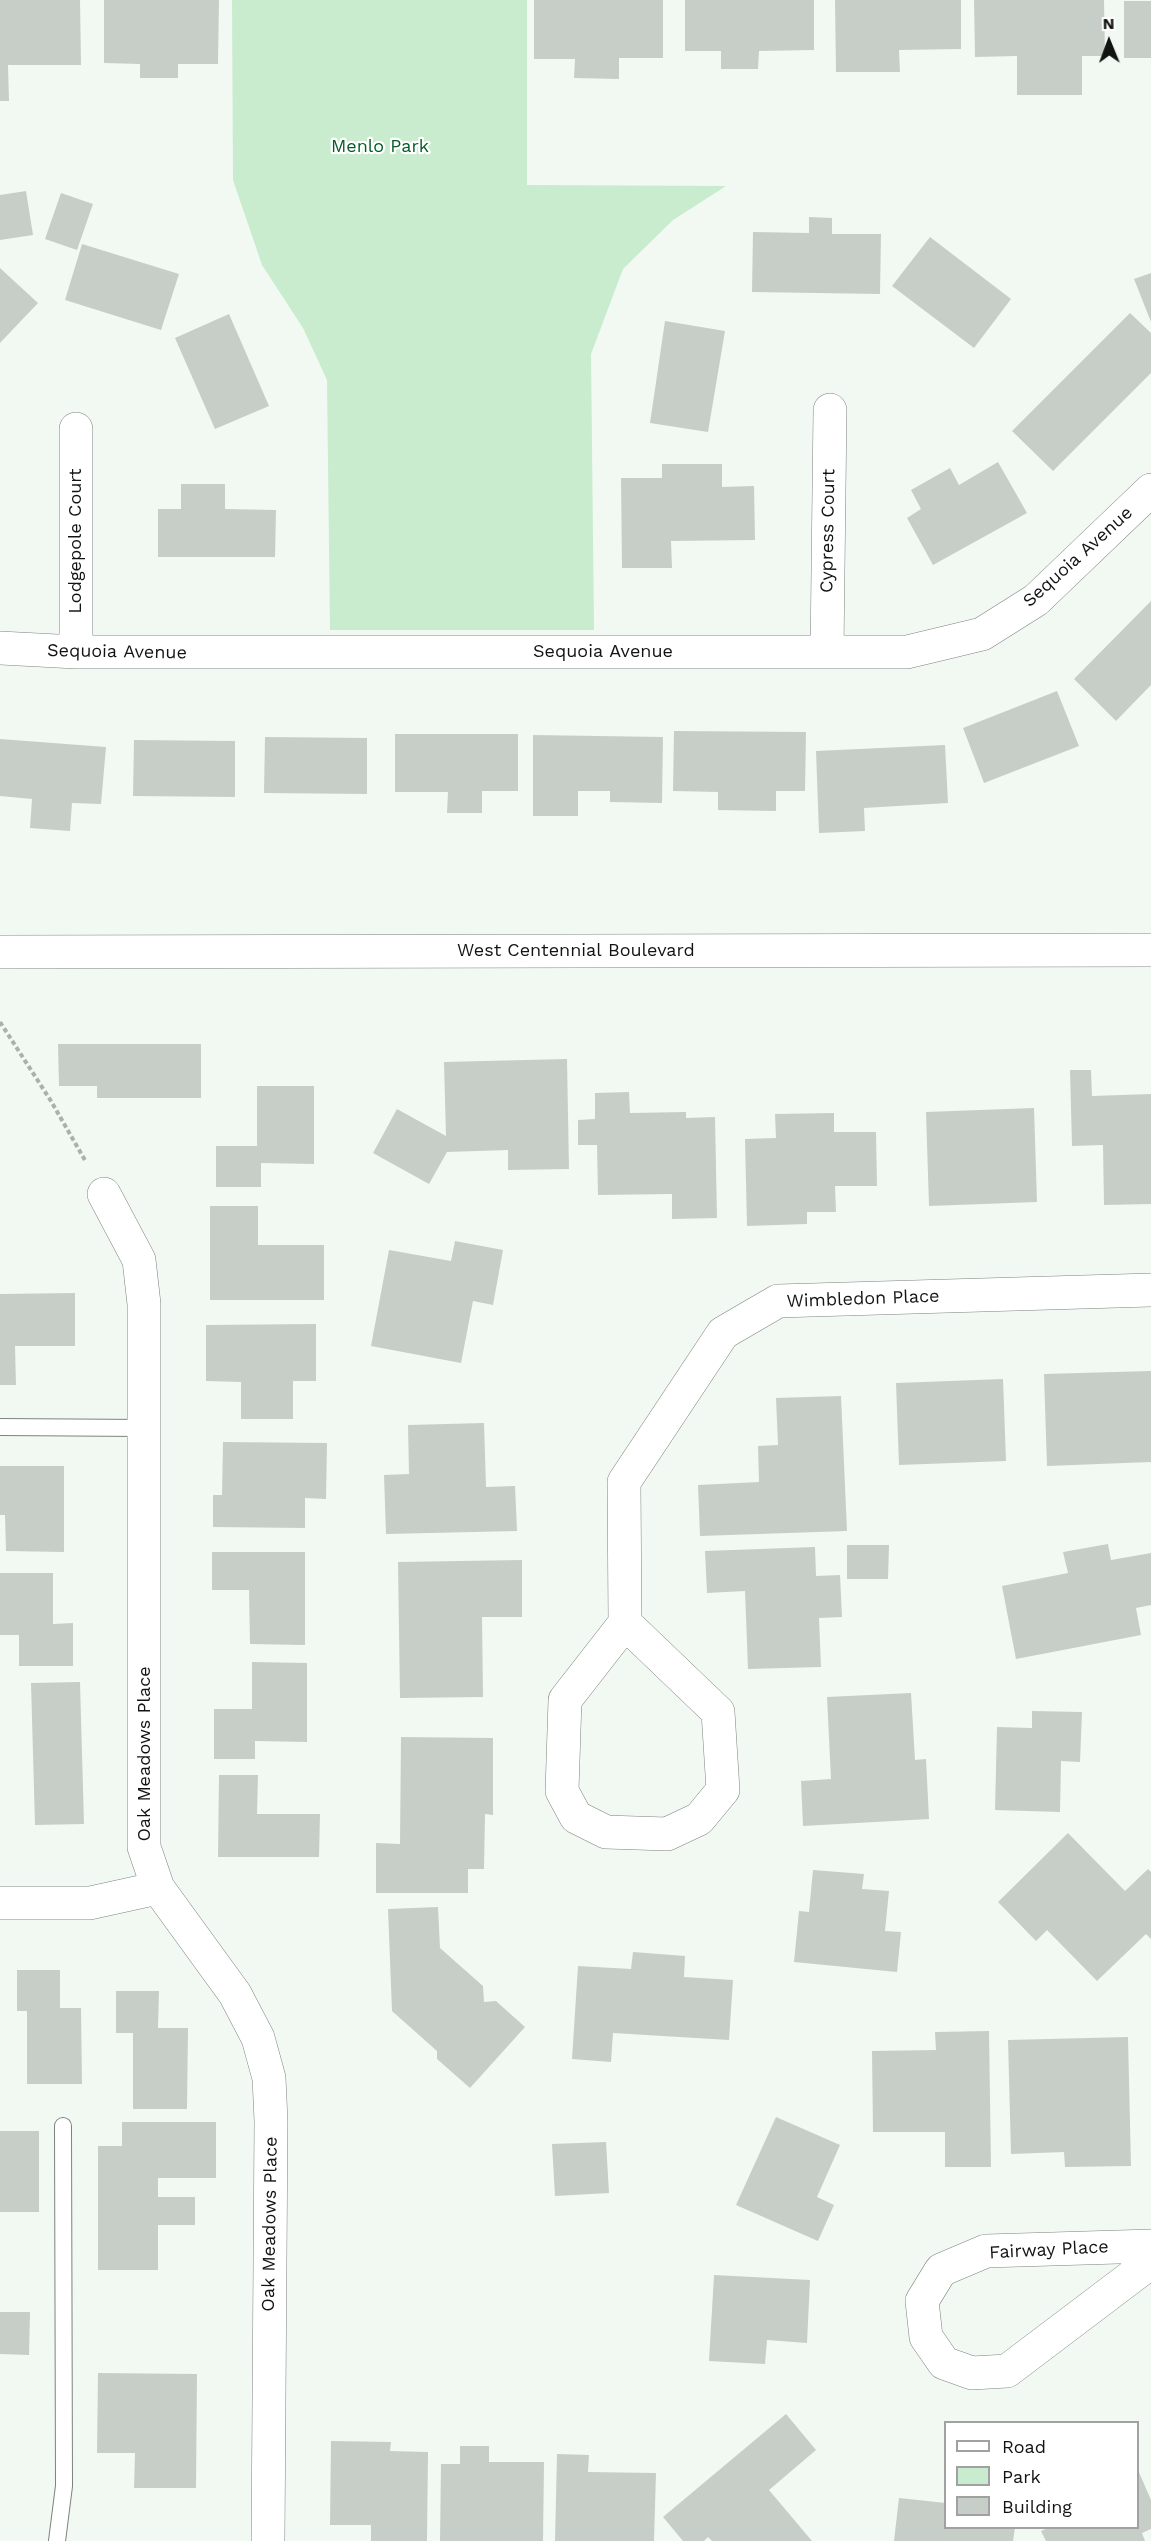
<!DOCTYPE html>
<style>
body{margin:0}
#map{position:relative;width:1151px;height:2541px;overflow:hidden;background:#f2f9f2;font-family:"Work Sans",sans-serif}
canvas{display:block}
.legend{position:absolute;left:944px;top:2421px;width:195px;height:108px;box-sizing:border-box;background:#fff;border:2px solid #a0a1a0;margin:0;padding:8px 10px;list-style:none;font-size:18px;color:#121412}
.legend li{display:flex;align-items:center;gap:12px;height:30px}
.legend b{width:30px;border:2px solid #a0a1a0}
.north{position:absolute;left:1079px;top:12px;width:60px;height:60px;-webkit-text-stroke:4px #fff;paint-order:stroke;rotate:359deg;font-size:16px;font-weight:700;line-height:24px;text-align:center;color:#121412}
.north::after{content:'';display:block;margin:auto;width:21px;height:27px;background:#121412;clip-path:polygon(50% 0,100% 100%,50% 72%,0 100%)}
</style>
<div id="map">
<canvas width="1151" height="2541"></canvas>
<ul class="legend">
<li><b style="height:8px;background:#fff"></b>Road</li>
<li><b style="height:16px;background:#c8eccd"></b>Park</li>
<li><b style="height:16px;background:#c7cec8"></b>Building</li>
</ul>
<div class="north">N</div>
</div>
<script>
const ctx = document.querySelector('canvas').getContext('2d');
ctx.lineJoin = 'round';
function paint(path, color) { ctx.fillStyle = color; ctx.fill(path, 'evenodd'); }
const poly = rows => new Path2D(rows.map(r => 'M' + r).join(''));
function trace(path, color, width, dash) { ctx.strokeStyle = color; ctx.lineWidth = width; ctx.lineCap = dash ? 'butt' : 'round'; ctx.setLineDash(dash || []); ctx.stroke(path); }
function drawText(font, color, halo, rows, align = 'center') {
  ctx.font = font + ' "Work Sans",sans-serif'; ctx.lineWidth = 4.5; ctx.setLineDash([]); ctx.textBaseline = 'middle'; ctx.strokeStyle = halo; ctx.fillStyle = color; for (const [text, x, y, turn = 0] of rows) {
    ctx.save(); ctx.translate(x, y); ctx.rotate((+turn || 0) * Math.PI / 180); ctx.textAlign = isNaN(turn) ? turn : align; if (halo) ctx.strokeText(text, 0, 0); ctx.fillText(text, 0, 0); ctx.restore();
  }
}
paint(poly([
 [232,0,527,0,527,185,726,186,673,220,623,269,591,354,594,630,330,630,327,380,303,328,262,265,233,180]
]), '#c8eccd');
paint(poly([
 [0,0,80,0,81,65,8,65,9,101,0,101],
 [104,0,219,0,218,64,178,64,178,78,140,78,140,64,104,63],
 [534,0,663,0,663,58,619,58,619,79,574,78,575,59,534,59],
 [685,0,814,0,814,50,759,51,758,69,721,69,721,51,685,51],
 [835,0,961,0,961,49,899,50,900,72,836,72],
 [974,0,1104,0,1105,56,1082,56,1082,95,1017,95,1017,56,975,57],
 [1124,1,1151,1,1151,58,1124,58],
 [26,191,33,235,0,240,0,195],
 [61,193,93,204,77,250,45,239],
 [809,217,832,218,832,234,881,234,880,294,752,292,753,232,809,233],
 [930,237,1011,299,974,348,892,286],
 [82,244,179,274,161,330,65,300],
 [0,268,38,303,0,343],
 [1151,273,1151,322,1134,279],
 [1130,313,1151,333,1151,373,1053,471,1012,431],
 [229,314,269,406,215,429,175,338],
 [665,321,725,331,708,432,650,423],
 [998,462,1027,513,933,565,907,518,921,509,911,490,950,468,959,485],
 [662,464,722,464,722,487,754,486,755,540,671,541,672,568,622,568,621,478,662,478],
 [181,484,225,484,225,509,276,510,275,557,158,557,158,509,181,509],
 [1151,601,1151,685,1116,721,1074,679],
 [1057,691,1079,746,984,783,963,728],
 [674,731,806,732,805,791,776,791,776,811,718,810,718,792,673,791],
 [395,734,518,734,518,791,482,791,482,813,447,813,448,792,395,792],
 [533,735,663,737,662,803,610,802,610,791,578,791,578,816,533,816],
 [265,737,367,738,367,794,264,793],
 [0,739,106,747,101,804,72,803,70,831,30,828,32,799,0,796],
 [134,740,235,741,235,797,133,796],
 [945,745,948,803,864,808,865,831,819,833,816,751],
 [58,1044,201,1044,201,1098,97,1098,97,1086,59,1086],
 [567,1059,569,1169,508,1170,508,1150,447,1152,429,1184,373,1153,397,1109,446,1136,444,1062],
 [1070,1070,1091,1070,1092,1096,1151,1094,1151,1204,1104,1205,1103,1145,1072,1146],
 [257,1086,314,1086,314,1164,261,1163,261,1187,216,1187,216,1146,257,1146],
 [629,1092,630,1113,686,1112,686,1118,715,1117,717,1218,672,1219,672,1194,598,1195,597,1145,578,1145,578,1120,595,1119,595,1093],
 [1034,1108,1037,1202,929,1206,926,1112],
 [834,1113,834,1132,876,1132,877,1186,835,1186,836,1212,807,1212,807,1224,747,1226,745,1139,776,1138,775,1114],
 [210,1206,258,1206,258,1245,324,1245,324,1300,210,1300],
 [455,1241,503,1250,493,1305,473,1301,461,1363,371,1346,389,1250,451,1261],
 [75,1293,75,1346,15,1346,16,1385,0,1385,0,1294],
 [316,1324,316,1381,293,1381,293,1419,241,1419,241,1382,206,1381,206,1325],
 [1151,1371,1151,1462,1047,1466,1044,1374],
 [1003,1379,1006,1461,899,1465,896,1383],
 [841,1396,847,1531,700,1536,698,1485,759,1482,758,1446,778,1445,776,1398],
 [484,1423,486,1487,515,1486,517,1531,386,1534,384,1475,409,1474,408,1425],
 [223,1442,327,1443,326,1499,305,1498,305,1528,213,1527,213,1495,222,1495],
 [0,1466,64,1466,64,1552,6,1551,5,1515,0,1515],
 [1108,1544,1111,1560,1151,1553,1151,1605,1136,1608,1141,1635,1016,1659,1002,1586,1068,1573,1063,1552],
 [847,1545,889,1545,888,1579,847,1579],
 [815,1547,816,1576,840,1575,842,1617,819,1618,821,1667,748,1669,745,1591,707,1593,705,1551],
 [212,1552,305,1552,305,1645,250,1644,249,1590,212,1590],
 [522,1560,522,1617,482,1617,483,1697,400,1698,398,1562],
 [0,1573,53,1573,53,1624,73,1623,73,1666,19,1666,19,1635,0,1635],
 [252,1662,307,1663,307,1742,255,1741,255,1759,214,1759,214,1709,252,1709],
 [80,1682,84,1824,35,1825,31,1683],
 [911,1693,915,1760,926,1759,929,1819,803,1826,801,1781,831,1779,827,1697],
 [1032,1711,1082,1712,1080,1762,1061,1761,1060,1812,995,1810,997,1727,1032,1728],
 [401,1737,493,1738,493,1815,485,1814,484,1869,468,1869,468,1893,376,1893,376,1843,400,1844],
 [219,1775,258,1775,257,1814,320,1814,319,1857,218,1857],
 [1068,1833,1125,1891,1148,1869,1151,1872,1151,1939,1146,1934,1097,1981,1047,1930,1036,1941,998,1902],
 [813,1870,864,1874,862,1889,889,1891,885,1931,901,1932,897,1972,794,1962,799,1911,809,1912],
 [438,1907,440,1948,483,1986,484,2002,496,2001,525,2027,470,2088,437,2059,437,2051,392,2011,388,1909],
 [633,1952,685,1956,684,1977,733,1980,729,2040,613,2033,611,2062,572,2059,578,1966,631,1969],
 [17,1970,60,1970,60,2008,81,2008,82,2084,27,2084,27,2011,17,2011],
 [116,1991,159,1991,158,2028,188,2028,187,2109,133,2109,133,2033,116,2033],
 [989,2031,991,2167,945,2167,945,2132,873,2132,872,2051,936,2050,935,2032],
 [1128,2037,1131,2166,1065,2167,1064,2152,1011,2154,1008,2040],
 [776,2117,840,2145,817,2197,834,2205,818,2241,736,2205],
 [122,2122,216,2122,216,2178,158,2178,158,2197,195,2197,195,2225,158,2225,158,2270,98,2270,98,2146,122,2146],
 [0,2131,39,2131,39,2212,0,2212],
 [606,2142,609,2193,555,2196,552,2144],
 [714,2275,810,2280,807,2343,767,2340,765,2364,709,2361],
 [0,2312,30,2312,29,2355,0,2354],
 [98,2373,197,2374,196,2488,134,2488,135,2453,97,2453],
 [786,2414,816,2450,769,2490,812,2541,712,2541,708,2537,704,2541,683,2541,663,2517],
 [331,2441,391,2442,390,2451,428,2452,427,2541,371,2541,371,2525,330,2525],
 [460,2446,489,2446,489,2462,544,2462,543,2541,440,2541,441,2464,460,2464],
 [557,2454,589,2455,588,2472,656,2473,654,2541,555,2541],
 [1138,2470,1151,2500,1151,2529,1142,2533,1145,2541,1046,2541,1041,2531,1048,2528,1138,2528],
 [899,2498,946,2503,946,2528,1015,2528,1013,2541,894,2541]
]), '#c7cec8');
const service = poly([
 [0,1427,144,1428],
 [57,2541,64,2486,63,2126]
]);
const minor = poly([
 [0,648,76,652,907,652,982,634,1036,600,1151,490],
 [76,652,76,429],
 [827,652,830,410],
 [104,1194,139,1260,144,1304,144,1847,158,1888,235,1994,258,2038,269,2078,271,2121,268,2541],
 [625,1623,718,1712,723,1790,699,1819,667,1834,606,1832,576,1817,562,1791,565,1700,625,1623,624,1482,723,1333,778,1301,1151,1290],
 [0,1903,90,1903,158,1888],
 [1151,2246,986,2251,941,2270,922,2301,926,2337,944,2363,972,2373,1007,2371,1151,2262]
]);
const secondary = poly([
 [0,952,1151,950]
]);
trace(service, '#7d837e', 18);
trace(minor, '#7d837e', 34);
trace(secondary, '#7d837e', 34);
trace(poly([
 [0,1022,51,1101,86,1162]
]), '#aab0aa', 4, [4.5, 3]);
trace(service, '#fff', 16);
trace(minor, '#fff', 33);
trace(secondary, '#fff', 33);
drawText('18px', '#065c27', '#fff', [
 ["Menlo Park",380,147]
]);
drawText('18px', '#121412', '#fff', [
 ["Cypress Court",828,531,-89],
 ["Lodgepole Court",76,541,-90],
 ["Sequoia Avenue",1078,557,-42],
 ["Sequoia Avenue",117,652,1],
 ["Sequoia Avenue",603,652],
 ["West Centennial Boulevard",576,951],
 ["Wimbledon Place",863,1299,-2],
 ["Oak Meadows Place",145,1754,-90],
 ["Oak Meadows Place",270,2224,-89],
 ["Fairway Place",1049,2250,-3]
]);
</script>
